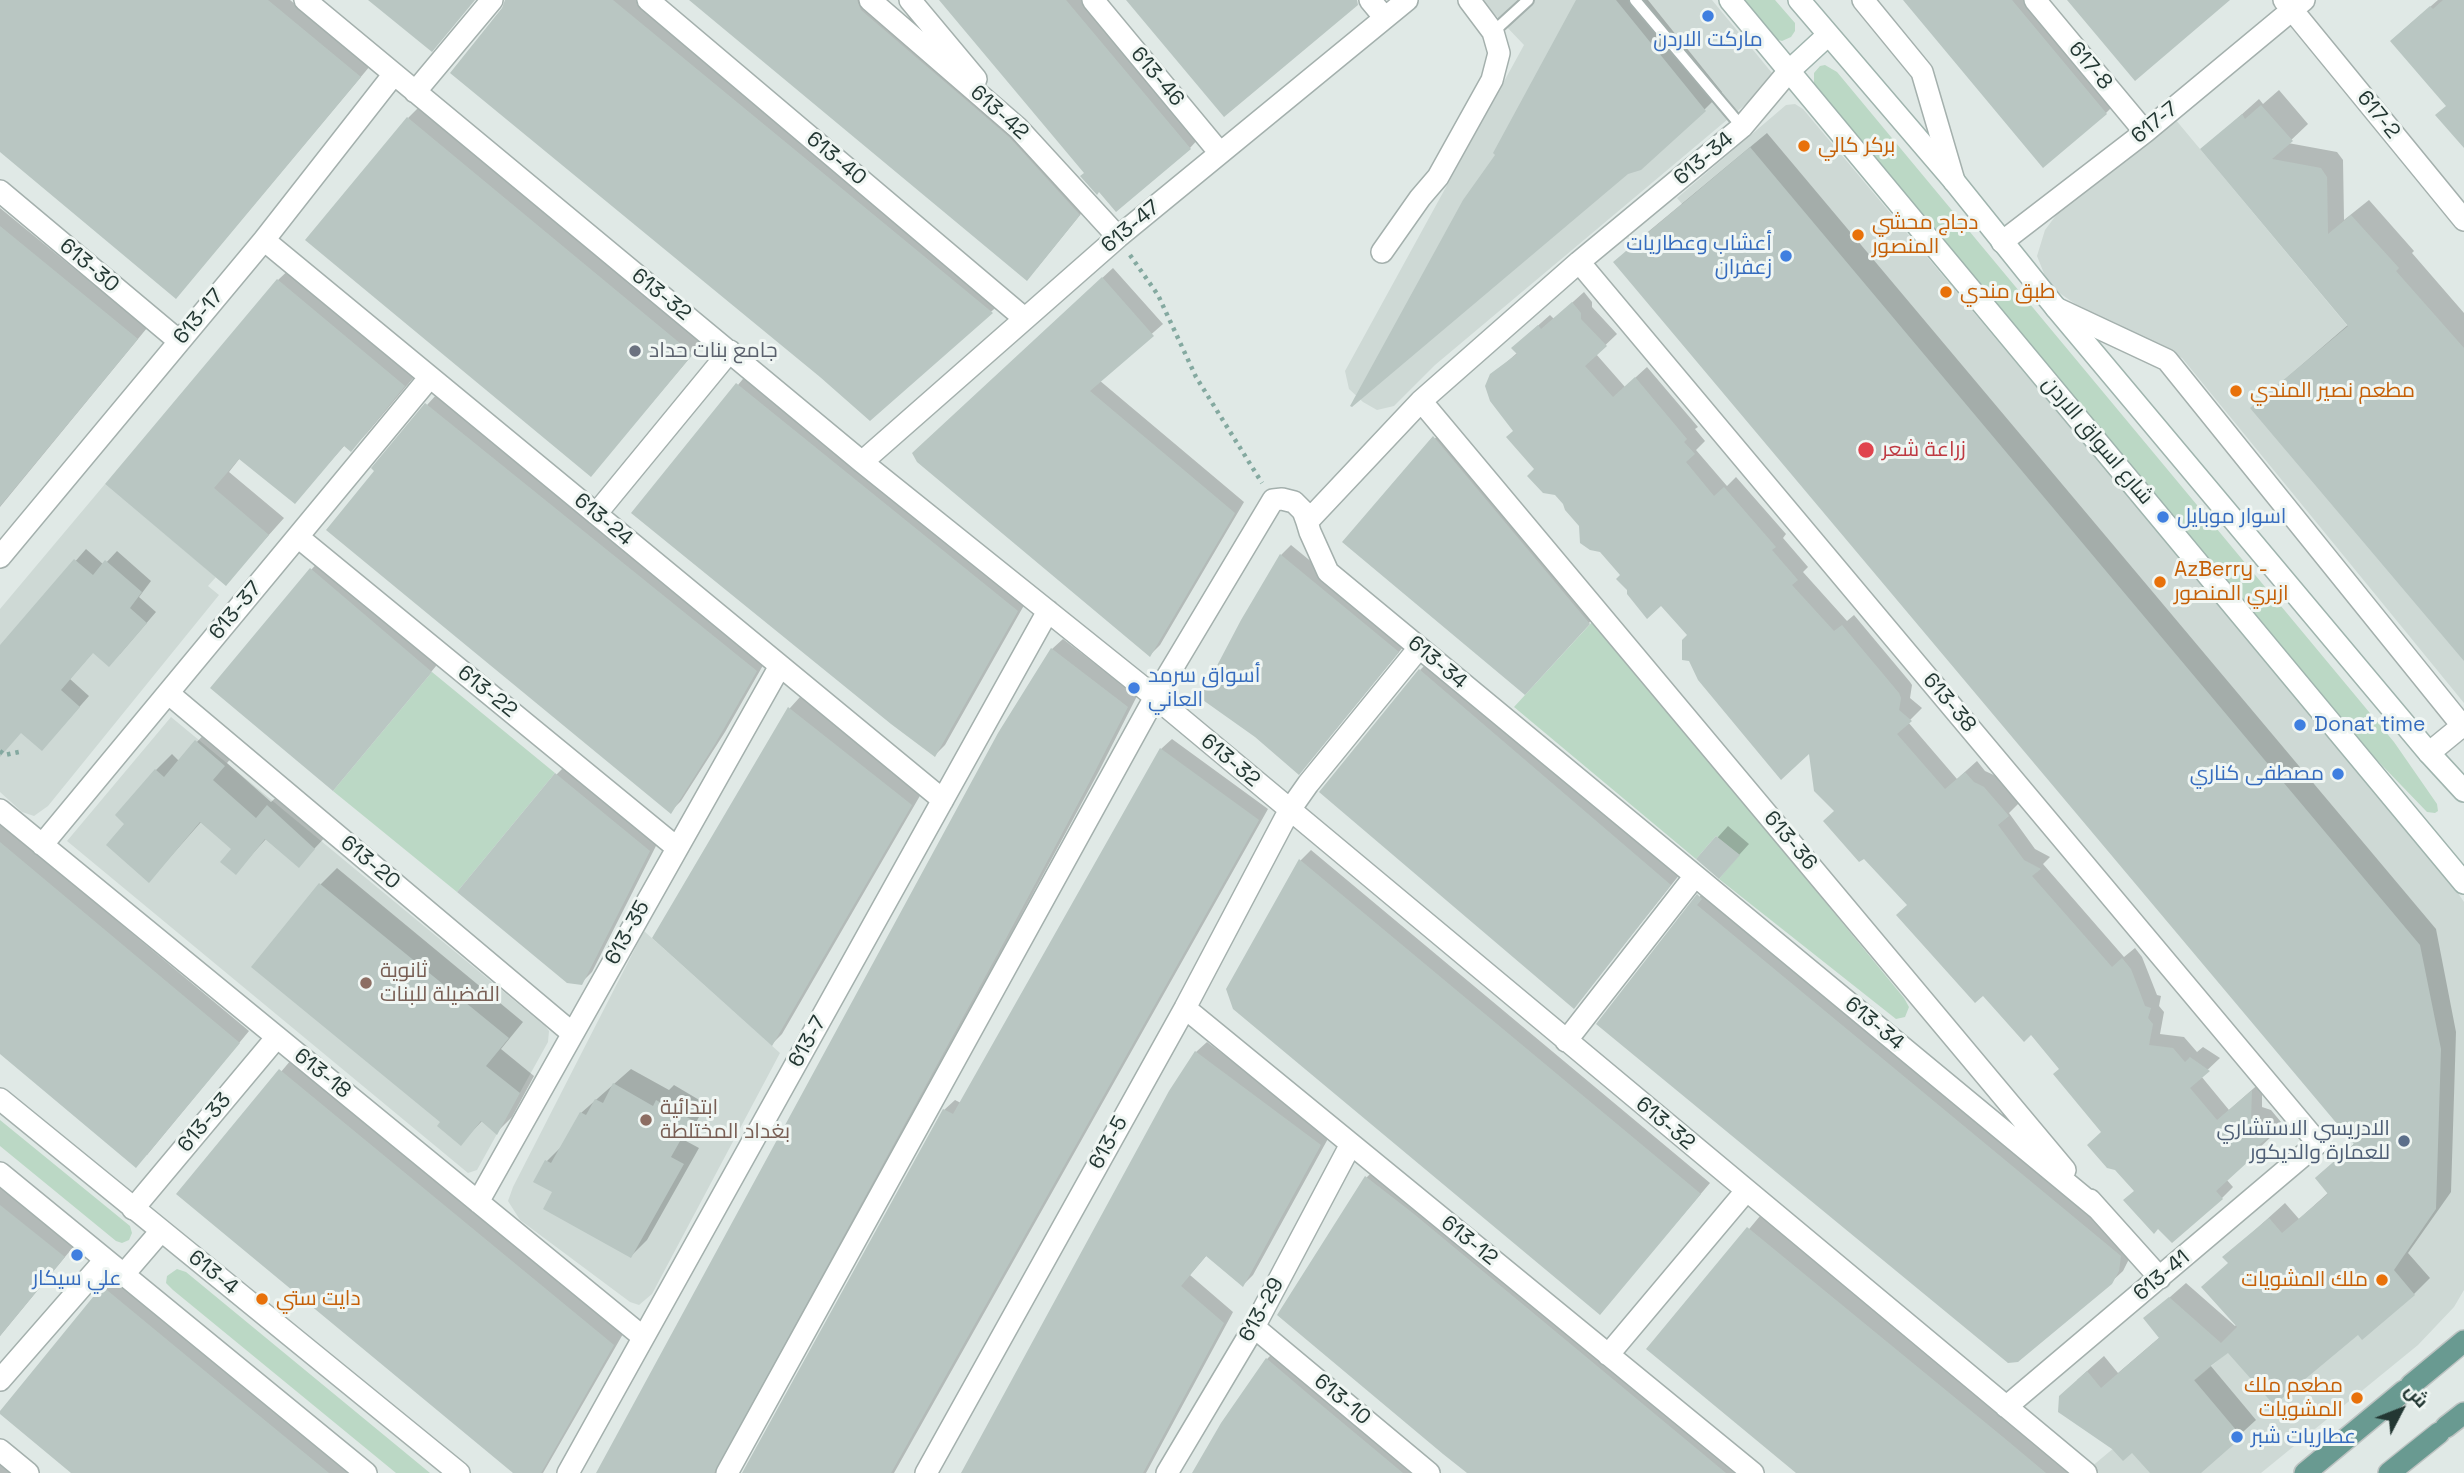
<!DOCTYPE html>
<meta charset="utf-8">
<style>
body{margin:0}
#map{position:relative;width:2464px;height:1473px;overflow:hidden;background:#e0e9e6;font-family:"Space Grotesk",Cairo,sans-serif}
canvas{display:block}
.north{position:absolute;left:2366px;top:1375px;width:70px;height:70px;-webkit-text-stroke:5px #f0f6f3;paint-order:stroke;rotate:48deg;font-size:19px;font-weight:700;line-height:28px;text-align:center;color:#233733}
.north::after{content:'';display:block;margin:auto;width:24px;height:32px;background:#233733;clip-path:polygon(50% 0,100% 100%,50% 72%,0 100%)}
</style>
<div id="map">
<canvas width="2464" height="1473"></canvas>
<div class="north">ش</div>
</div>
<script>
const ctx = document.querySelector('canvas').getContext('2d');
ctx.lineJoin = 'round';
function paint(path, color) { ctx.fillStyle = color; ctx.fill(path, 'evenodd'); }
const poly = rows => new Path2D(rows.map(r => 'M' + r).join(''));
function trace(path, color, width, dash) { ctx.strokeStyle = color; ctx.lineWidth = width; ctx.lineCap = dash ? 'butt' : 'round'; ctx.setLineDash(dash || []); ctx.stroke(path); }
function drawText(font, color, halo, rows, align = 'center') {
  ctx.font = font + ' "Space Grotesk",Cairo,sans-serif'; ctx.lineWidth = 6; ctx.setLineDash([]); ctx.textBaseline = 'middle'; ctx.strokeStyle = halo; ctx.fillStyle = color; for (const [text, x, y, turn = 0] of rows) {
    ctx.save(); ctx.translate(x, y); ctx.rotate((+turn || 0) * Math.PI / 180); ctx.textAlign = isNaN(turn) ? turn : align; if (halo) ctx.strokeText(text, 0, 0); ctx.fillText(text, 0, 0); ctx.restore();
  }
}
paint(poly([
 [1481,0,1712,0,1772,73,1770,81,1765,88,1435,365,1394,406,1377,410,1363,402,1349,389,1345,371,1524,45],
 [1795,104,1803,109,2446,875,2464,902,2464,1290,2454,1307,2418,1345,2261,1473,2097,1473,2090,1468,2365,1237,2315,1178,2354,1144,1839,392,1677,198,1786,105],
 [2175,119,2396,384,2464,471,2464,703,2182,358,2094,317,2058,292,2045,276,2037,256,2045,230,2063,206],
 [105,484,216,577,208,586,219,595,48,806,34,816,22,812,0,792,0,609],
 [171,717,545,1026,549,1031,548,1042,477,1170,468,1173,67,841],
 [644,931,780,1053,652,1294,639,1305,630,1302,520,1220,508,1201,513,1187]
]), '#ced9d5');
paint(poly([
 [1743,0,1775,0,1795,23,1795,31,1791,37,1782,41,1775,39],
 [1825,65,1837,72,2394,742,2437,804,2438,811,2435,813,2427,812,2375,758,1814,84,1814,73,1820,66],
 [1594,620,1904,998,1909,1007,1905,1017,1896,1019,1719,879,1739,855,1716,836,1696,859,1514,707],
 [432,672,555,773,457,892,333,791],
 [0,1120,130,1226,132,1233,129,1240,122,1243,116,1241,0,1146],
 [177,1269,186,1272,430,1473,396,1473,173,1290,166,1283,167,1276]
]), '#bbd8c5');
paint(poly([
 [0,0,290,0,370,66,186,286,0,150],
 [506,0,636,0,1002,302,870,419,504,9],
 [690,0,872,0,1089,204,1037,268],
 [942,0,1085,0,1200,137,1190,148,1086,173],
 [1578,0,1648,0,1722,92,1705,109,1627,172,1498,155],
 [1906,0,2049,0,2126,93,2106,113,2044,165],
 [2438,0,2464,0,2464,145,2448,105,2402,31],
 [2279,90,2308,124,2288,143,2337,152,2343,160,2344,220,2369,200,2414,251,2412,253,2464,313,2464,645,2252,408,2349,324,2203,149,2259,99,2263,104],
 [421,105,704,341,591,475,408,118],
 [1767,133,2436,929,2456,1032,2451,1192,2408,1253,2430,1278,2414,1294,2358,1332,2228,1351,2210,1365,2256,1420,2198,1473,2152,1473,2077,1380,2104,1356,2118,1373,2160,1337,2145,1319,2186,1283,2235,1326,2237,1324,2230,1262,2225,1257,2285,1203,2299,1219,2329,1192,2317,1178,2355,1143,1616,262,1631,246],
 [0,208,147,328,0,507],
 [294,265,420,370,367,433,351,449,345,445,294,502,240,458,229,472,284,518,226,583,108,484,278,280],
 [1113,268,1163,324,1099,380,1244,502,1160,645,1150,655,924,443],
 [1584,292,1592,302,1592,307,1617,334,1596,354,1625,387,1647,367,1698,427,1695,429,1705,441,1696,450,1727,486,1736,477,1786,534,1783,538,1808,567,1803,572,1847,621,1854,615,1910,682,1912,685,1910,698,1922,708,1908,722,1957,779,1977,761,1985,771,1996,776,2019,803,2009,813,2035,849,2050,857,2043,864,2124,957,2135,948,2142,957,2157,995,2161,996,2159,1006,2164,1012,2160,1034,2184,1037,2197,1052,2203,1047,2220,1058,2201,1076,2229,1110,2262,1081,2262,1107,2271,1110,2281,1122,2270,1133,2272,1136,2226,1179,2233,1187,2222,1198,2135,1190,2103,1132,2061,1068,2031,1033,1909,904,1836,810,1811,751,1690,635,1661,604,1622,575,1536,469,1515,430,1492,375,1517,353,1525,337,1550,315,1554,319],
 [747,374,1027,600,945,745,935,755,633,513],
 [437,394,766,660,725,732,681,801,671,811,427,405],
 [1445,427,1599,612,1535,682,1345,542],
 [1291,545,1408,641,1309,762,1281,555],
 [86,549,104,565,117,551,151,581,139,597,156,612,120,654,94,651,70,679,89,696,52,738,22,732,0,742,0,648],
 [321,559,441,660,343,778,311,570],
 [1063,639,1137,696,1099,771,956,1036,730,1473,599,1473,1000,734,1052,649],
 [1430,660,1680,874,1574,1007,1420,670],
 [800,697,921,794,782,1034,772,1044,654,938,790,708],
 [212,726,239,749,227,763,271,802,284,790,330,832,298,866,266,839,236,872,234,848,202,821,149,881,127,824,156,770,172,754,179,761],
 [1172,739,1268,809,894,1473,744,1473,944,1110,955,1100,961,1103,1161,749],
 [567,764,659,840,592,972,581,983,556,775],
 [0,823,249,1031,147,1155,0,1052],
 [1728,826,1749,844,1729,866,1698,859],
 [1311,850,1710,1183,1600,1313,1228,990,1301,860],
 [337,868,523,1022,501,1049,534,1076,512,1117,497,1132,483,1120,461,1143,442,1122,253,966,321,884],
 [1709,885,2131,1245,2129,1259,2123,1271,2111,1282,1598,1024],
 [1207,1042,1330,1135,1253,1275,1243,1285,1207,1255,1190,1275,1233,1312,1146,1473,963,1473,1196,1052],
 [291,1060,623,1334,543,1473,516,1473,178,1194],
 [631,1069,669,1090,674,1085,706,1104,686,1141,699,1148,647,1240,631,1256,555,1192,547,1161,563,1145,581,1113],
 [1377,1167,1747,1473,1469,1473,1279,1315,1367,1177],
 [0,1186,74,1246,0,1336],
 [1760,1216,2072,1473,1800,1473,1649,1349],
 [121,1270,368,1473,74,1473,103,1287],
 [1277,1349,1426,1473,1194,1473,1267,1359],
 [0,1445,25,1473,0,1473]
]), '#0003');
paint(poly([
 [0,0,268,0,361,77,176,299,0,152],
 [368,0,475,0,432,52],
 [505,0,613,0,993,313,870,421,820,377,450,73,502,8],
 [689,0,857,0,861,10,1009,137,1080,215,1027,281],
 [939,0,1066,0,1191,149,1116,212,1099,192,1097,195,1080,176,1084,173],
 [1126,0,1357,0,1358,5,1224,117],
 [1576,0,1616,0,1706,111,1641,170,1628,174,1352,407,1350,406,1463,200,1495,155,1493,153],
 [1903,0,2012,0,2107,114,2043,168],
 [2067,0,2230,0,2135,81],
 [2443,0,2464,0,2464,148,2435,115,2446,106,2390,41,2430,6,2433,9],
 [2261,105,2293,141,2272,159,2321,168,2327,177,2328,234,2351,215,2399,268,2396,271,2464,348,2464,661,2250,408,2348,326,2200,149,2242,114,2245,119],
 [407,117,693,354,591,477,305,240],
 [1750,147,2420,945,2441,1049,2436,1209,2394,1270,2415,1295,2362,1340,2358,1335,2274,1405,2228,1353,2212,1365,2194,1380,2242,1437,2201,1473,2150,1473,2132,1453,2123,1461,2112,1449,2058,1412,2059,1396,2087,1371,2101,1388,2159,1338,2143,1318,2169,1297,2221,1343,2237,1327,2201,1287,2228,1263,2222,1257,2269,1218,2282,1233,2328,1194,2315,1178,2354,1144,1613,262],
 [0,226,138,339,0,506],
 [1102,277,1154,336,1090,391,1235,513,1150,657,917,462,912,453],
 [277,279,405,386,351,452,344,446,295,504,239,459,214,488,269,535,226,586,105,484],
 [1572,302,1581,313,1581,319,1607,346,1585,366,1613,397,1635,377,1687,439,1684,442,1695,454,1686,462,1714,496,1724,487,1776,547,1772,550,1798,580,1792,585,1834,631,1842,625,1899,693,1901,698,1899,710,1912,721,1897,734,1945,789,1965,772,1974,782,1984,787,2009,816,1998,825,2024,860,2041,869,2032,876,2112,967,2122,958,2131,969,2145,1006,2151,1008,2148,1018,2153,1024,2149,1045,2173,1048,2185,1062,2190,1057,2210,1071,2190,1088,2217,1120,2252,1090,2251,1118,2259,1122,2271,1135,2259,1145,2262,1149,2216,1191,2223,1199,2172,1243,2158,1229,2154,1234,2123,1200,2134,1191,2115,1170,2107,1168,2087,1145,2101,1132,2053,1074,2059,1069,2031,1035,2024,1042,1983,996,1975,1003,1896,915,1907,905,1864,859,1859,862,1823,821,1834,811,1814,791,1809,754,1781,780,1698,680,1689,661,1682,660,1682,640,1687,635,1661,606,1647,619,1627,594,1627,590,1616,579,1620,575,1600,552,1590,550,1580,543,1579,526,1565,510,1563,504,1555,495,1543,493,1527,476,1534,469,1506,437,1513,431,1490,401,1485,386,1490,374,1517,354,1511,348,1538,325,1541,329],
 [736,383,1018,611,935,757,891,724,631,513],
 [425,403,757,671,715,744,671,814,326,530,374,471,371,468],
 [1433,436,1590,624,1525,695,1342,542],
 [1280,554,1399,652,1299,775,1255,737,1200,698,1241,620],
 [74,559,93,575,105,560,142,592,130,608,147,623,109,667,93,653,61,690,80,707,42,751,21,733,0,757,0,645],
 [310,568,432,672,333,791,210,688],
 [1051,648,1128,707,1089,783,1003,944,714,1473,596,1473,998,733],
 [1419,669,1671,885,1574,1009,1319,792],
 [788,707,912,805,772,1046,652,938],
 [195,740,225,766,213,780,256,818,267,805,315,849,299,868,265,839,236,875,220,862,231,849,200,822,149,883,106,845,124,824,115,815,155,769,164,777],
 [1160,748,1259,820,891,1473,742,1473,943,1109,953,1114],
 [555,773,650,851,582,985,567,983,457,892],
 [1716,836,1740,855,1719,879,1696,859],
 [0,842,240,1043,136,1168,0,1054],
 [1299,859,1701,1194,1600,1315,1233,1009,1226,989],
 [319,883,509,1038,486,1066,520,1093,497,1135,481,1121,461,1146,437,1126,440,1122,251,967],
 [1697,894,1702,899,1697,905,2121,1256,2119,1271,2112,1284,2018,1362,2008,1363,1596,1024],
 [1195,1051,1321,1145,1243,1287,1206,1256,1181,1286,1224,1323,1143,1473,961,1473,1169,1091],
 [279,1069,614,1345,541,1473,513,1473,176,1194],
 [613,1083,653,1106,656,1100,692,1120,671,1157,684,1164,631,1258,543,1209,552,1192,533,1182,545,1160,551,1163,580,1112,586,1115,595,1099,603,1103],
 [1365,1176,1414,1214,1726,1473,1467,1473,1443,1454,1277,1315],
 [0,1205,65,1257,0,1336],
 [1747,1227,2003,1437,2046,1473,1796,1473,1680,1377,1646,1349],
 [102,1286,194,1362,329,1473,71,1473,0,1414,0,1411],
 [1266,1358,1313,1398,1403,1473,1192,1473,1221,1423]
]), '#b9c6c2');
const service = poly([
 [1635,0,1742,127],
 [1493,32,1528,0]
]);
const minor = poly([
 [305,0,862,462,1155,697,2086,1473],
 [648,0,1024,318],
 [870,0,1018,128,1118,237],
 [910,0,976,79],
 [1093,0,1220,153],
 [1370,0,1385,18],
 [1863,0,1922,72,1954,181],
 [2035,0,2145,132],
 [2284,0,2464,220],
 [1789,71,1742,127,1579,262,1421,401,1307,522,1310,532,1328,572,2098,1209],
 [415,92,492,0],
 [0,191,179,341],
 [264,240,943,800],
 [2002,242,2145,132,2304,0],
 [1382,252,1420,198,1438,177,1492,80,1499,53,1493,32,1469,0],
 [1579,262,2318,1143,2006,1407],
 [2056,308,2167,360,2464,728],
 [1421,401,2065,1170],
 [862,462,1118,237,1407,0],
 [596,514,730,351],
 [298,537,676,847],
 [0,557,264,240,394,74],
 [168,693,572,1033],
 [2429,753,2462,726],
 [0,810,643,1337],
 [42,845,430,377],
 [1185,1008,1753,1473],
 [1566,1041,1695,876],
 [2090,1200,2160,1278],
 [478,1202,780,666],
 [133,1209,277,1037],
 [1254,1327,1429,1473],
 [1608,1355,1746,1191],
 [0,1380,105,1260],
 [0,1450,28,1473],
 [568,1473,1048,611],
 [727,1473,1155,697,1273,500,1282,499,1294,502,1303,511,1307,522],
 [926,1473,1185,1008,1289,811,1308,784,1419,648],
 [1167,1473,1254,1327,1351,1144]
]);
const tertiary = poly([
 [0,1099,459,1473],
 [0,1173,366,1473],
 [124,1274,161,1231]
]);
const secondary = poly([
 [1730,0,2464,883],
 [1799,0,1954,181,2056,308,2429,753,2464,791],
 [1789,71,1828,35]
]);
const primary = poly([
 [2411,1385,2464,1341],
 [2446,1427,2464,1413],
 [2305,1473,2404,1391],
 [2389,1473,2439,1433]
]);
trace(service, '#a4b0ad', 14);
trace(minor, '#a4b0ad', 24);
trace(tertiary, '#a4b0ad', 24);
trace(secondary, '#a0b4ae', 24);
trace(primary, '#bdc3c2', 24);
trace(poly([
 [1130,255,1158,295,1196,377,1262,483],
 [0,751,5,755,23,751]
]), '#84a9a0', 4.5, [3.5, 5]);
trace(service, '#fff', 10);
trace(minor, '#fff', 21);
trace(tertiary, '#fff', 21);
trace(secondary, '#fff', 21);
trace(primary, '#699a91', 21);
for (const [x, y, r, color] of [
 [1708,16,7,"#3f7fe0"],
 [1804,146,7,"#e8710a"],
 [1858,235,7,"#e8710a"],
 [1786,256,7,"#3f7fe0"],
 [1946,292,7,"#e8710a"],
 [635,351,7,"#6b7280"],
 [2236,391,7,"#e8710a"],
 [1866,450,9,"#e0444e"],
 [2163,517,7,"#3f7fe0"],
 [2160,582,7,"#e8710a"],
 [1134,688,7,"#3f7fe0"],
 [2300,725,7,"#3f7fe0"],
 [2338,774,7,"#3f7fe0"],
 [366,983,7,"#8d6e63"],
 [646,1120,7,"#8d6e63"],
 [2404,1141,7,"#5c6f8a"],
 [77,1255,7,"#3f7fe0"],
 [2382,1280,7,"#e8710a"],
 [262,1299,7,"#e8710a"],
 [2357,1398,7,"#e8710a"],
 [2237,1437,7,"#3f7fe0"]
]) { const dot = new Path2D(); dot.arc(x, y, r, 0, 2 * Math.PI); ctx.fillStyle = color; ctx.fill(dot); trace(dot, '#f0f6f3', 2.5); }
drawText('21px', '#366cbe', '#f0f6f3', [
 ["ماركت الاردن",1708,40,"center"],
 ["أعشاب وعطاريات",1772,244,"right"],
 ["زعفران",1772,268,"right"],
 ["اسوار موبايل",2177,517],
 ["أسواق سرمد",1148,676],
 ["العاني",1148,700],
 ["Donat time",2314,725],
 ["مصطفى كناري",2324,774,"right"],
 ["علي سيكار",77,1279,"center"],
 ["عطاريات شبر",2251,1437]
], 'left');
drawText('21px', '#233733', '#f0f6f3', [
 ["617-8",2090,66,50],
 ["613-46",1157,77,50],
 ["613-42",999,113,42],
 ["617-2",2378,115,51],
 ["617-7",2155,123,-39],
 ["613-40",836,159,40],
 ["613-34",1704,159,-40],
 ["613-47",1131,227,-40],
 ["613-30",89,266,40],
 ["613-32",661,295,39],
 ["613-17",199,317,-50],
 ["شارع اسواق الاردن",2097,441,50],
 ["613-24",603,520,40],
 ["613-37",236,611,-50],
 ["613-34",1437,663,40],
 ["613-22",487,692,39],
 ["613-38",1949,703,50],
 ["613-32",1230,761,40],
 ["613-36",1790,841,50],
 ["613-20",370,863,40],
 ["613-35",628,933,-61],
 ["613-34",1874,1024,40],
 ["613-7",808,1042,-61],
 ["613-18",322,1074,39],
 ["613-33",205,1123,-50],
 ["613-32",1665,1124,40],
 ["613-5",1109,1143,-61],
 ["613-12",1469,1241,39],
 ["613-4",213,1273,39],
 ["613-41",2162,1276,-40],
 ["613-29",1262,1310,-61],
 ["613-10",1342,1400,40]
]);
drawText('21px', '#c56008', '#f0f6f3', [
 ["بركر كالي",1818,146],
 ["دجاج محشي",1872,223],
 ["المنصور",1872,247],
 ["طبق مندي",1960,292],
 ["مطعم نصير المندي",2250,391],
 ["AzBerry -",2174,570],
 ["ازبري المنصور",2174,594],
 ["ملك المشويات",2368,1280,"right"],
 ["دايت ستي",276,1299],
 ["مطعم ملك",2343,1386,"right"],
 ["المشويات",2343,1410,"right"]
], 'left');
drawText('21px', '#5b616d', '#f0f6f3', [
 ["جامع بنات حداد",649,351]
], 'left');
drawText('21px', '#be3a42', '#f0f6f3', [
 ["زراعة شعر",1882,450]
], 'left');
drawText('21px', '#785e54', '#f0f6f3', [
 ["ثانوية",380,971],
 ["الفضيلة للبنات",380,995],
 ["ابتدائية",660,1108],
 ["بغداد المختلطة",660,1132]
], 'left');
drawText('21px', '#4e5e75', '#f0f6f3', [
 ["الادريسي الاستشاري",2390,1129],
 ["للعمارة والديكور",2390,1153]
], 'right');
</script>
